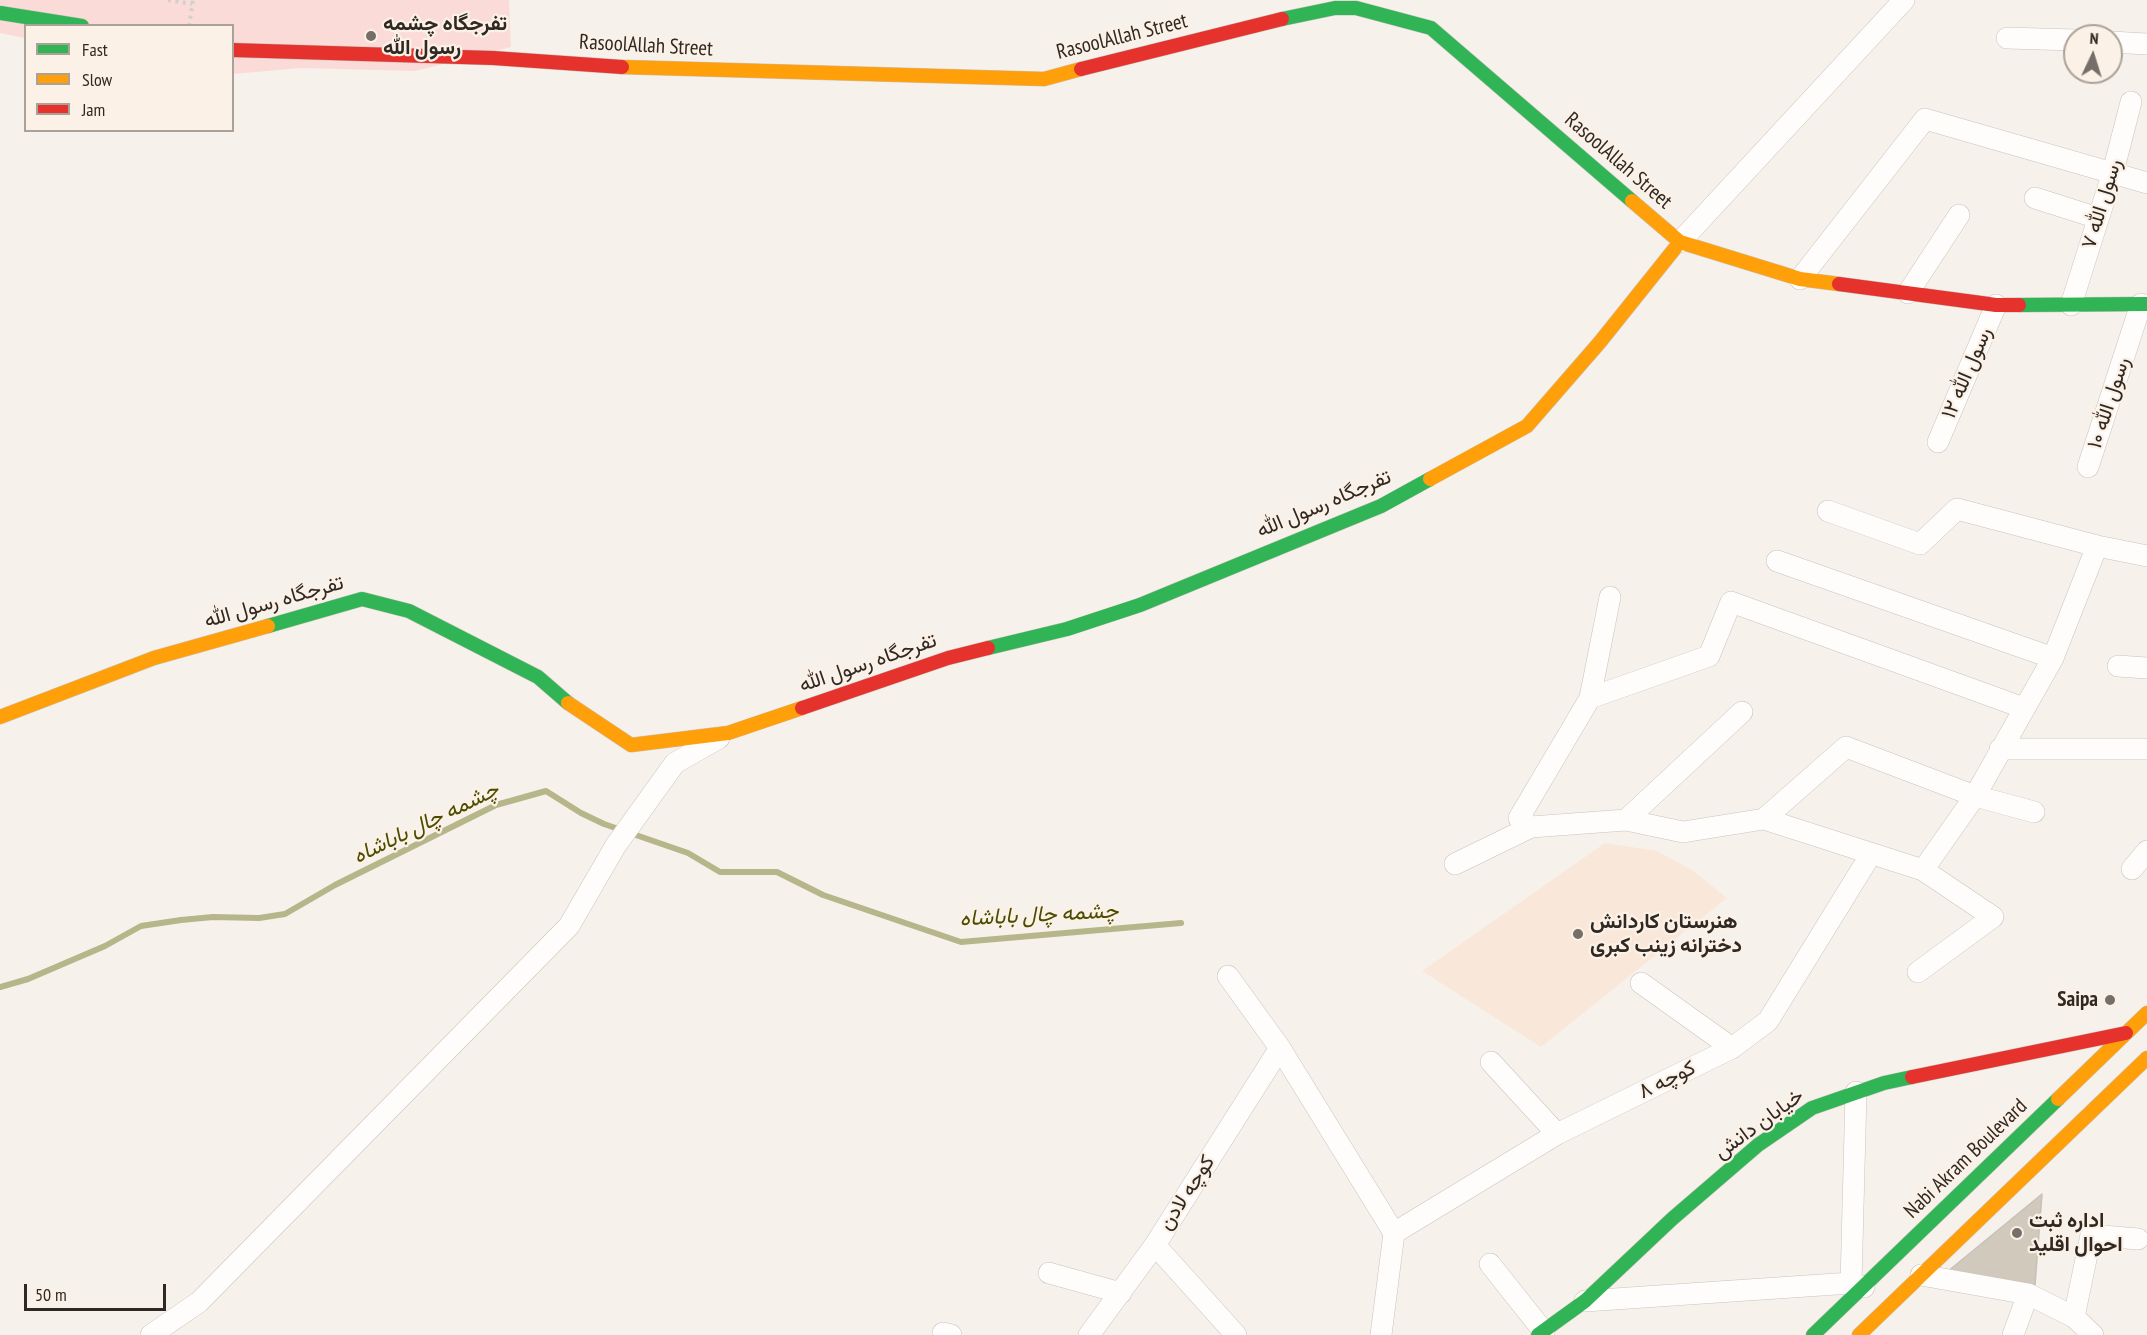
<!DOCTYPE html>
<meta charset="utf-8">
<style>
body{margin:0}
#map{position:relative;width:2147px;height:1335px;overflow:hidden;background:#f7f1eb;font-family:"PT Sans Narrow",sans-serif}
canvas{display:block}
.legend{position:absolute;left:24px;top:24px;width:210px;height:108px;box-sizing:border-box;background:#fcf1e6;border:2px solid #aaa198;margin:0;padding:8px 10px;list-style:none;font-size:18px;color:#302923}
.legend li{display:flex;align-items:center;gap:12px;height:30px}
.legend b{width:30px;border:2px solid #aaa198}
.north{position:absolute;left:2063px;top:24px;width:60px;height:60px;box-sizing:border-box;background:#fcf1e6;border:2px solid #aaa198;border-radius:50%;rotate:4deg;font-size:16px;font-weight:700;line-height:24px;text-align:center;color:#302923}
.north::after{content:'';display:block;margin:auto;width:21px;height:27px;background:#766f69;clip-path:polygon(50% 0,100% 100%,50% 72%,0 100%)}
.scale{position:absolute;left:24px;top:1284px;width:142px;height:27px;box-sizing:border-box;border:3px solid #302923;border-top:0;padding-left:8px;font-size:18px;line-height:21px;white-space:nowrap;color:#302923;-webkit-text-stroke:4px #fcf1e6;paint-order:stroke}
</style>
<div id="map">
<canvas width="2147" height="1335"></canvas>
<ul class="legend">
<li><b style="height:8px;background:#30b455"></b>Fast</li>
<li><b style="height:8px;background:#ff9f0a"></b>Slow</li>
<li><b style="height:8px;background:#e5322d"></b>Jam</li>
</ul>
<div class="north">N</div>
<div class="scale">50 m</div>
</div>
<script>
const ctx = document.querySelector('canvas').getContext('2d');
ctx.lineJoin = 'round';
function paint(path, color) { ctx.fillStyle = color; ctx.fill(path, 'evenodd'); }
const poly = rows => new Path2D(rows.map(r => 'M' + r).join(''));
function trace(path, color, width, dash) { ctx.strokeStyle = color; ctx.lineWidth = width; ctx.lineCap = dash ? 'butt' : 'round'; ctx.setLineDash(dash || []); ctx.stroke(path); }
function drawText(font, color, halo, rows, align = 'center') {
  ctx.font = font + ' "PT Sans Narrow",Vazirmatn,sans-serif'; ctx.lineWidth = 4.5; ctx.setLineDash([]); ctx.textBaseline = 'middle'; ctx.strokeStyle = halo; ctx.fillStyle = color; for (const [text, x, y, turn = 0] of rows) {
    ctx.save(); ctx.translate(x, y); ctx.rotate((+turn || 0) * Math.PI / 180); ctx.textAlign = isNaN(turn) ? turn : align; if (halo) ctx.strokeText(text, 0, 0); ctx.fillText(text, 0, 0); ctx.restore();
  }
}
paint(poly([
 [1605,843,1657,851,1692,870,1727,898,1541,1047,1422,971]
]), '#f9e8d9');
paint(poly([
 [0,0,509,0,511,47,415,71,301,68,233,74,232,26,26,26,25,38,0,33]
]), '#fadbd8');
trace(poly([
 [0,987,28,979,105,946,141,926,181,920,213,917,259,918,285,914,335,885,496,805,546,791,581,813,604,824,688,853,720,872,777,872,823,895,961,942,1181,923]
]), '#b6b68b', 6);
const building = poly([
 [2042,1194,2035,1285,1947,1272,2042,1194]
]);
paint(building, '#d0c9bc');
trace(building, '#c6c1bb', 1.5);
const street = poly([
 [2007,38,2075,40],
 [2111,42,2147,44],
 [2035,198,2098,218],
 [1680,242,1904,0],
 [1800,279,1925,119,2147,183],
 [1908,293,1959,215],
 [2071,305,2113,172,2131,102],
 [1938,442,1996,305],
 [2088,467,2141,304],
 [1828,511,1920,544,1957,509,2097,546,2147,556],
 [1777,561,2053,658],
 [1610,597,1590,698,1519,818,1531,827,1626,820,1683,832,1764,819,1923,870,1975,796,2053,658,2097,546],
 [2118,666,2147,668],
 [1590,698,1709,656,1731,602,2024,708],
 [2000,749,2147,749],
 [1764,819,1846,747,1975,796,2034,812],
 [1626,820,1742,712],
 [1455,864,1531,827],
 [2132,869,2147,851],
 [1918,972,1993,917,1923,870],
 [1228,976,1280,1048,1394,1233,1381,1335],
 [1641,983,1732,1048],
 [1491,1062,1557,1134],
 [1394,1233,1557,1134,1732,1048,1768,1021,1871,854],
 [1155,1245,1236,1335],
 [1490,1264,1544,1332],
 [1049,1273,1121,1293],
 [1921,1275,2028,1294,2074,1317,2093,1335],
 [1851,1283,1856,1092],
 [1585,1301,1851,1283,1864,1287],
 [2074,1317,2091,1235,2138,1239],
 [943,1333,951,1335],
 [151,1335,199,1302,569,926,616,845,675,763,719,738],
 [1089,1335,1155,1245,1280,1048],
 [2013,1335,2028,1294]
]);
const fast = poly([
 [0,13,82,26],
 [1282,19,1335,8,1356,8,1431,28,1632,201],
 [2019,305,2147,304],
 [268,626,362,599,409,611,538,677,568,703],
 [988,648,1067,629,1140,605,1381,506,1430,479],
 [1538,1335,1585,1301,1672,1219,1758,1145,1812,1108,1884,1083,1912,1077],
 [1813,1335,2058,1099]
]);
const slow = poly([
 [622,67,1044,79,1081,69],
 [1632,201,1680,242,1800,279,1839,284],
 [1430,479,1527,426,1600,342,1680,242],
 [568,703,631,745,728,733,802,708],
 [0,717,154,658,268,626],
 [2058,1099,2147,1013],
 [1859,1335,2147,1058]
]);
const jam = poly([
 [232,50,493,58,622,67],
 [1081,69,1282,19],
 [1839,284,1996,305,2019,305],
 [802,708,948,658,988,648],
 [1912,1077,2126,1033]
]);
trace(street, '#c9c3bd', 22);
trace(fast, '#c9c3bd', 15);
trace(slow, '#c9c3bd', 15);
trace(jam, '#c9c3bd', 15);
trace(poly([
 [168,0,192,4],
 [189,26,193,0]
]), '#d2d0ce', 4, [3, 4.5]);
trace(street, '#fefdfc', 21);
trace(fast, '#30b455', 14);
trace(slow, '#ff9f0a', 14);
trace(jam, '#e5322d', 14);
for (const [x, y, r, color] of [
 [371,36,6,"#766f69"],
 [1578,934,6,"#766f69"],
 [2110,1000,6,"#766f69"],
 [2017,1233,6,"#766f69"]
]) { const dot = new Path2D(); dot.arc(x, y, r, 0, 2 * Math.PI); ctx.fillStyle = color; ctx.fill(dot); trace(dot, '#fcf1e6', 2); }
drawText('bold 21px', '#302923', '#fcf1e6', [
 ["تفرجگاه چشمه",383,24],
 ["رسول الله",383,48],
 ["هنرستان کاردانش",1590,922],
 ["دخترانه زینب کبری",1590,946],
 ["Saipa",2098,1000,"right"],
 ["اداره ثبت",2029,1221],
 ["احوال اقلید",2029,1245]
], 'left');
drawText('21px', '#302923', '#fcf1e6', [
 ["RasoolAllah Street",1122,37,-14],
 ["RasoolAllah Street",646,46,3],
 ["RasoolAllah Street",1618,161,41],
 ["رسول الله ۷",2102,204,-73],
 ["رسول الله ۱۲",1967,373,-67],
 ["رسول الله ۱۰",2109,403,-72],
 ["تفرجگاه رسول الله",1324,504,-23],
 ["تفرجگاه رسول الله",274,602,-16],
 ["تفرجگاه رسول الله",868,663,-19],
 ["کوچه ۸",1667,1080,-26],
 ["خیابان دانش",1759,1124,-36],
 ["Nabi Akram Boulevard",1966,1159,-44],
 ["کوچه لادن",1187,1193,-57]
]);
drawText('italic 22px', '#4c4c01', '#fcf1e6', [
 ["چشمه چال باباشاه",426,823,-26],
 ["چشمه چال باباشاه",1039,915,-3]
]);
</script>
